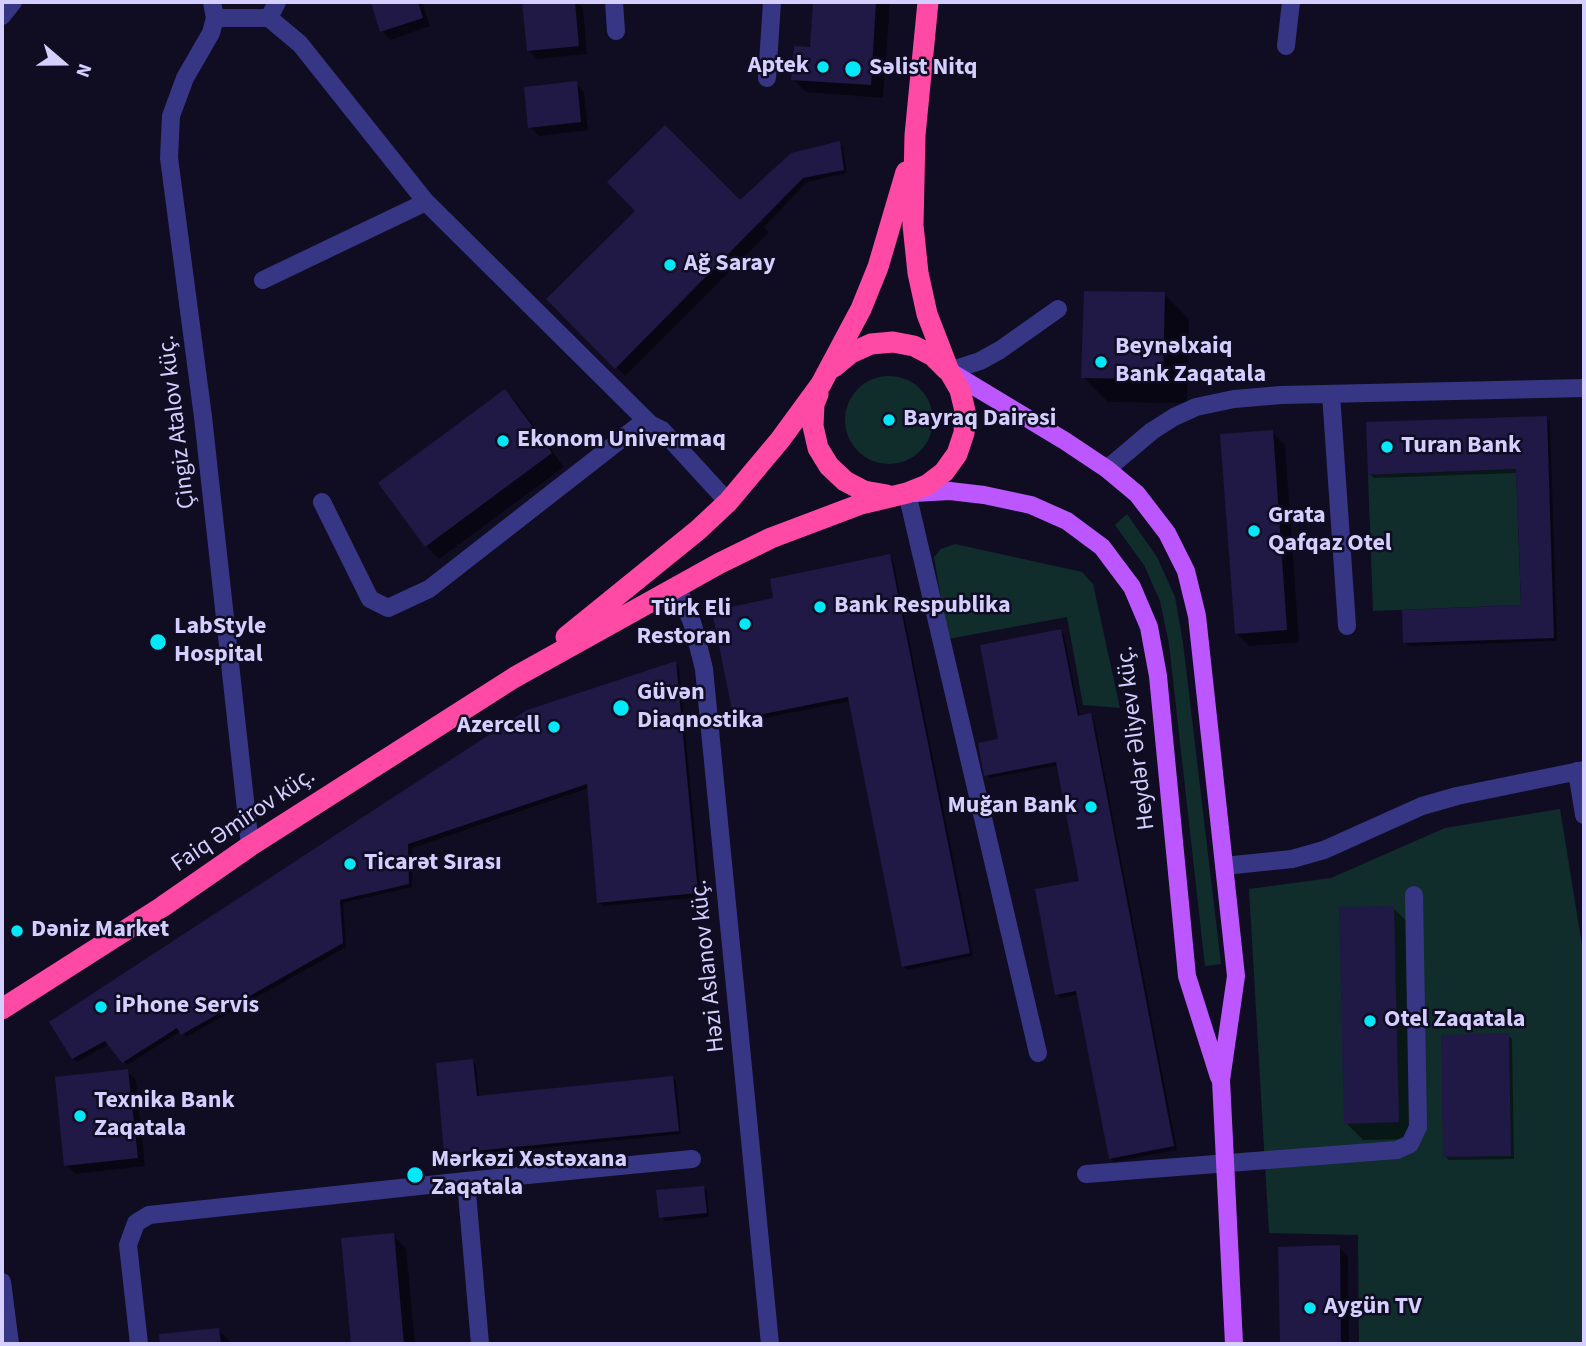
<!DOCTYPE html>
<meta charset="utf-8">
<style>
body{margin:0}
#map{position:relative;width:1586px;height:1346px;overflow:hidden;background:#100d23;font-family:"Source Sans 3",sans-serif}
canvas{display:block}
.frame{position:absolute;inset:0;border:4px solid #d4cfff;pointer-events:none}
.north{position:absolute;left:28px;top:28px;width:70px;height:70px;-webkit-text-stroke:5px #100d23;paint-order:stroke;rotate:110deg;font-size:19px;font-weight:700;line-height:28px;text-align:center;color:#d4cfff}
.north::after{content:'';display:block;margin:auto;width:24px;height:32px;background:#d4cfff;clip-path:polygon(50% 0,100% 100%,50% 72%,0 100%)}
</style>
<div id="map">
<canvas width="1586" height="1346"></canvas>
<div class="frame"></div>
<div class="north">N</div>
</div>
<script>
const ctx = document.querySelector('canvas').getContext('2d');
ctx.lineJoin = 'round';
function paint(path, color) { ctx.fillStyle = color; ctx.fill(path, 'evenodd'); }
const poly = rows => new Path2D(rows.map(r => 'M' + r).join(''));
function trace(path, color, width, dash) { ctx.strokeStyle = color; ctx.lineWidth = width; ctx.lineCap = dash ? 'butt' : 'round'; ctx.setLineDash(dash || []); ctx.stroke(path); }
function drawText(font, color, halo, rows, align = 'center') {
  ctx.font = font + ' "Source Sans 3",sans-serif'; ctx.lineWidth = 5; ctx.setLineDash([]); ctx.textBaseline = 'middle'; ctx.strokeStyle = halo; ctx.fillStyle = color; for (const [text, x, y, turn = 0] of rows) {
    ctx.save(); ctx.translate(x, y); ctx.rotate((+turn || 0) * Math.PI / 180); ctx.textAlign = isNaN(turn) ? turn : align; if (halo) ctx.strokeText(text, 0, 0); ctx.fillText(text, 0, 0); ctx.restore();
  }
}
paint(poly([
 '845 420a44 44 0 1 1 88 0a44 44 0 1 1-88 0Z',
 [1516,469,1521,605,1373,611,1368,475],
 [1127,514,1157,557,1175,597,1183,643,1221,964,1205,966,1169,644,1160,601,1144,565,1115,525],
 [955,544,1082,572,1093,584,1120,708,1083,705,1067,617,948,639,934,557,941,549],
 [1560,809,1584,958,1584,1344,1359,1344,1358,1235,1269,1233,1249,889,1331,878,1445,828]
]), '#102d2c');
paint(poly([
 [372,2,422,2,430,26,390,40,382,31],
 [547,2,577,2,583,8,587,54,537,59,528,50,524,4],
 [688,2,743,2,743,4],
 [815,2,890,2,883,98,806,92,793,79,812,48],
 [576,83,584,92,588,130,539,136,530,127],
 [665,127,760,223,763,221,742,200,839,143,843,147,847,173,807,182,764,227,769,232,625,376,549,299,638,211],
 [1164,294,1189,319,1187,403,1108,402,1083,377],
 [505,391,518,404,564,467,439,559,426,546],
 [1546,418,1550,421,1557,641,1409,646,1405,642,1522,607,1518,473,1374,478,1370,474],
 [1272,432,1285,445,1299,642,1249,646,1236,633],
 [890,556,893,560,973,956,907,970,903,966,850,701,739,723,736,719,775,599],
 [1060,631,1064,635,1080,717,1090,715,1094,719,1177,1150,1114,1162,1110,1158,1079,994,1061,998,1057,994,1081,882,1059,765,990,778,986,775,1000,740],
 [676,663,679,666,701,897,603,906,599,903,589,788,412,848,412,887,343,903,346,947,186,1037,181,1031,127,1065,109,1044,77,1062,73,1058],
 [1393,908,1411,925,1416,1139,1363,1140,1346,1123],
 [1508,1035,1512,1039,1514,1159,1449,1160,1445,1156],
 [472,1061,476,1065,479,1097,672,1077,676,1081,681,1134,450,1157,446,1154],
 [127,1071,136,1080,145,1166,75,1174,66,1165],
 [703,1187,707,1191,709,1217,665,1221,661,1217],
 [393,1235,406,1248,415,1344,353,1344,343,1240],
 [1339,1247,1348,1256,1349,1344,1282,1344,1280,1249],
 [219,1330,232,1344,162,1344,161,1336]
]), '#0007');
paint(poly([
 [371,2,418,2,423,18,380,32],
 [522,2,575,2,579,46,527,51],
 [813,2,876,2,871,85,791,80,794,46,810,47],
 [577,81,581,122,528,128,524,87],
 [665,125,740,200,791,153,840,141,844,170,803,178,615,369,546,299,635,211,607,182],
 [1084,291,1165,292,1163,379,1081,378],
 [505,389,552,453,425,547,378,483],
 [1547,416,1554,638,1403,643,1402,610,1521,605,1516,469,1368,475,1366,422],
 [1273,430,1287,630,1235,634,1220,434],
 [890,554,970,953,902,967,848,697,734,720,712,611,773,598,770,579],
 [1061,629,1078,716,1091,713,1174,1146,1109,1159,1076,991,1055,995,1035,889,1079,881,1056,762,984,776,978,743,998,739,980,645],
 [676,661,698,893,597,903,587,784,408,844,409,884,340,900,343,943,181,1035,177,1028,122,1063,105,1041,72,1059,49,1022,527,710],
 [1394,906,1399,1122,1344,1124,1339,907],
 [1509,1033,1511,1156,1443,1157,1441,1035],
 [473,1059,477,1096,673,1076,679,1131,444,1154,436,1063],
 [128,1069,138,1158,64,1166,55,1077],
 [704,1186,707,1213,659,1218,656,1190],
 [394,1233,404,1344,351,1344,341,1238],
 [1340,1245,1341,1344,1280,1344,1278,1247],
 [219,1328,221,1344,160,1344,159,1334]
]), '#201845');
trace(poly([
 [212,2,215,18,211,33,185,78,171,116,169,158,203,417,250,846],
 [614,2,616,31],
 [2,16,13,2],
 [215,18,269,18,300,44,426,202,650,424,662,430,728,502],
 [269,18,277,2],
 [1286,46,1291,2],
 [767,78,772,2],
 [263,280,426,202],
 [949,371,980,361,1000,350,1058,309],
 [1331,394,1347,626],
 [1107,469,1152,431,1174,417,1196,407,1234,399,1281,395,1584,388],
 [907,493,1038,1053],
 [322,502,370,599,388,608,429,589,638,426,650,424],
 [677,586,693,625,704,669,770,1344],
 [1577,771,1584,815],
 [1224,866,1292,859,1324,850,1422,806,1457,796,1584,770],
 [1086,1174,1397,1150,1410,1144,1418,1127,1414,895],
 [466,1181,692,1159],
 [2,1282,10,1344],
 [139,1344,128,1245,136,1223,149,1215,466,1181,480,1344]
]), '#373684', 18);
trace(poly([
 [949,371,1065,441,1107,469,1137,494,1167,533,1186,571,1197,616,1236,976,1221,1080,1234,1344],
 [914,493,950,491,984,495,1031,505,1067,521,1102,547,1132,587,1149,627,1158,676,1187,976,1219,1077]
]), '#bc56ff', 18);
trace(poly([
 [834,367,851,353,871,344,893,342,914,346,933,356,947,370],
 [818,394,814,404,813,426,818,448,829,466,845,481,864,491,887,495],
 [566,637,698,530,728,502,780,440,821,384,861,309,878,267,906,172],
 [2,1009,162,907,250,846,515,677,720,563,771,538,861,504,907,493,927,485,944,472,957,454,964,433,965,411,960,390,949,371,927,314,918,273,913,225,915,135,928,2]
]), '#ff4aa5', 21);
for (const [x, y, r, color] of [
 [823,67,7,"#00e8fa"],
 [853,69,9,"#00e8fa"],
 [670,265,7,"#00e8fa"],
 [1101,362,7,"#00e8fa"],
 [889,420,7,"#00e8fa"],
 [503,441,7,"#00e8fa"],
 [1387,447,7,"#00e8fa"],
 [1254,531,7,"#00e8fa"],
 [820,607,7,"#00e8fa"],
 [745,624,7,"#00e8fa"],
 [158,642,9,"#00e8fa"],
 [621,708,9,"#00e8fa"],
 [554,727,7,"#00e8fa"],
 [1091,807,7,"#00e8fa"],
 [350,864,7,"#00e8fa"],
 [17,931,7,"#00e8fa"],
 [101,1007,7,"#00e8fa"],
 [1370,1021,7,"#00e8fa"],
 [80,1116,7,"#00e8fa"],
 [415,1175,9,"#00e8fa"],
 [1310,1308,7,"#00e8fa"]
]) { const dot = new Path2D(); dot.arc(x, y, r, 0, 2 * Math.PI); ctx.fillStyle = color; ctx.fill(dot); trace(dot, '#100d23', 2.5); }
drawText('bold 24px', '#d4cfff', '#100d23', [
 ["Aptek",809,67,"right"],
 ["Səlist Nitq",869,69],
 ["Ağ Saray",684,265],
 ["Beynəlxaiq",1115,348],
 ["Bank Zaqatala",1115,376],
 ["Bayraq Dairəsi",903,420],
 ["Ekonom Univermaq",517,441],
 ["Turan Bank",1401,447],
 ["Grata",1268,517],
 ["Qafqaz Otel",1268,545],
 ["Bank Respublika",834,607],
 ["Türk Eli",731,610,"right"],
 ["Restoran",731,638,"right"],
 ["LabStyle",174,628],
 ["Hospital",174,656],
 ["Güvən",637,694],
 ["Diaqnostika",637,722],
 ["Azercell",540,727,"right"],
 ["Muğan Bank",1077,807,"right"],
 ["Ticarət Sırası",364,864],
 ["Dəniz Market",31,931],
 ["iPhone Servis",115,1007],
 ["Otel Zaqatala",1384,1021],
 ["Texnika Bank",94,1102],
 ["Zaqatala",94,1130],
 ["Mərkəzi Xəstəxana",431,1161],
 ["Zaqatala",431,1189],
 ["Aygün TV",1324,1308]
], 'left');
drawText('24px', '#d4cfff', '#100d23', [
 ["Çingiz Atalov küç.",178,422,-97],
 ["Heydər Əliyev küç.",1137,738,-97],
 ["Faiq Əmirov küç.",244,821,-34],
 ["Həzi Aslanov küç.",709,966,-96]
]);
</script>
